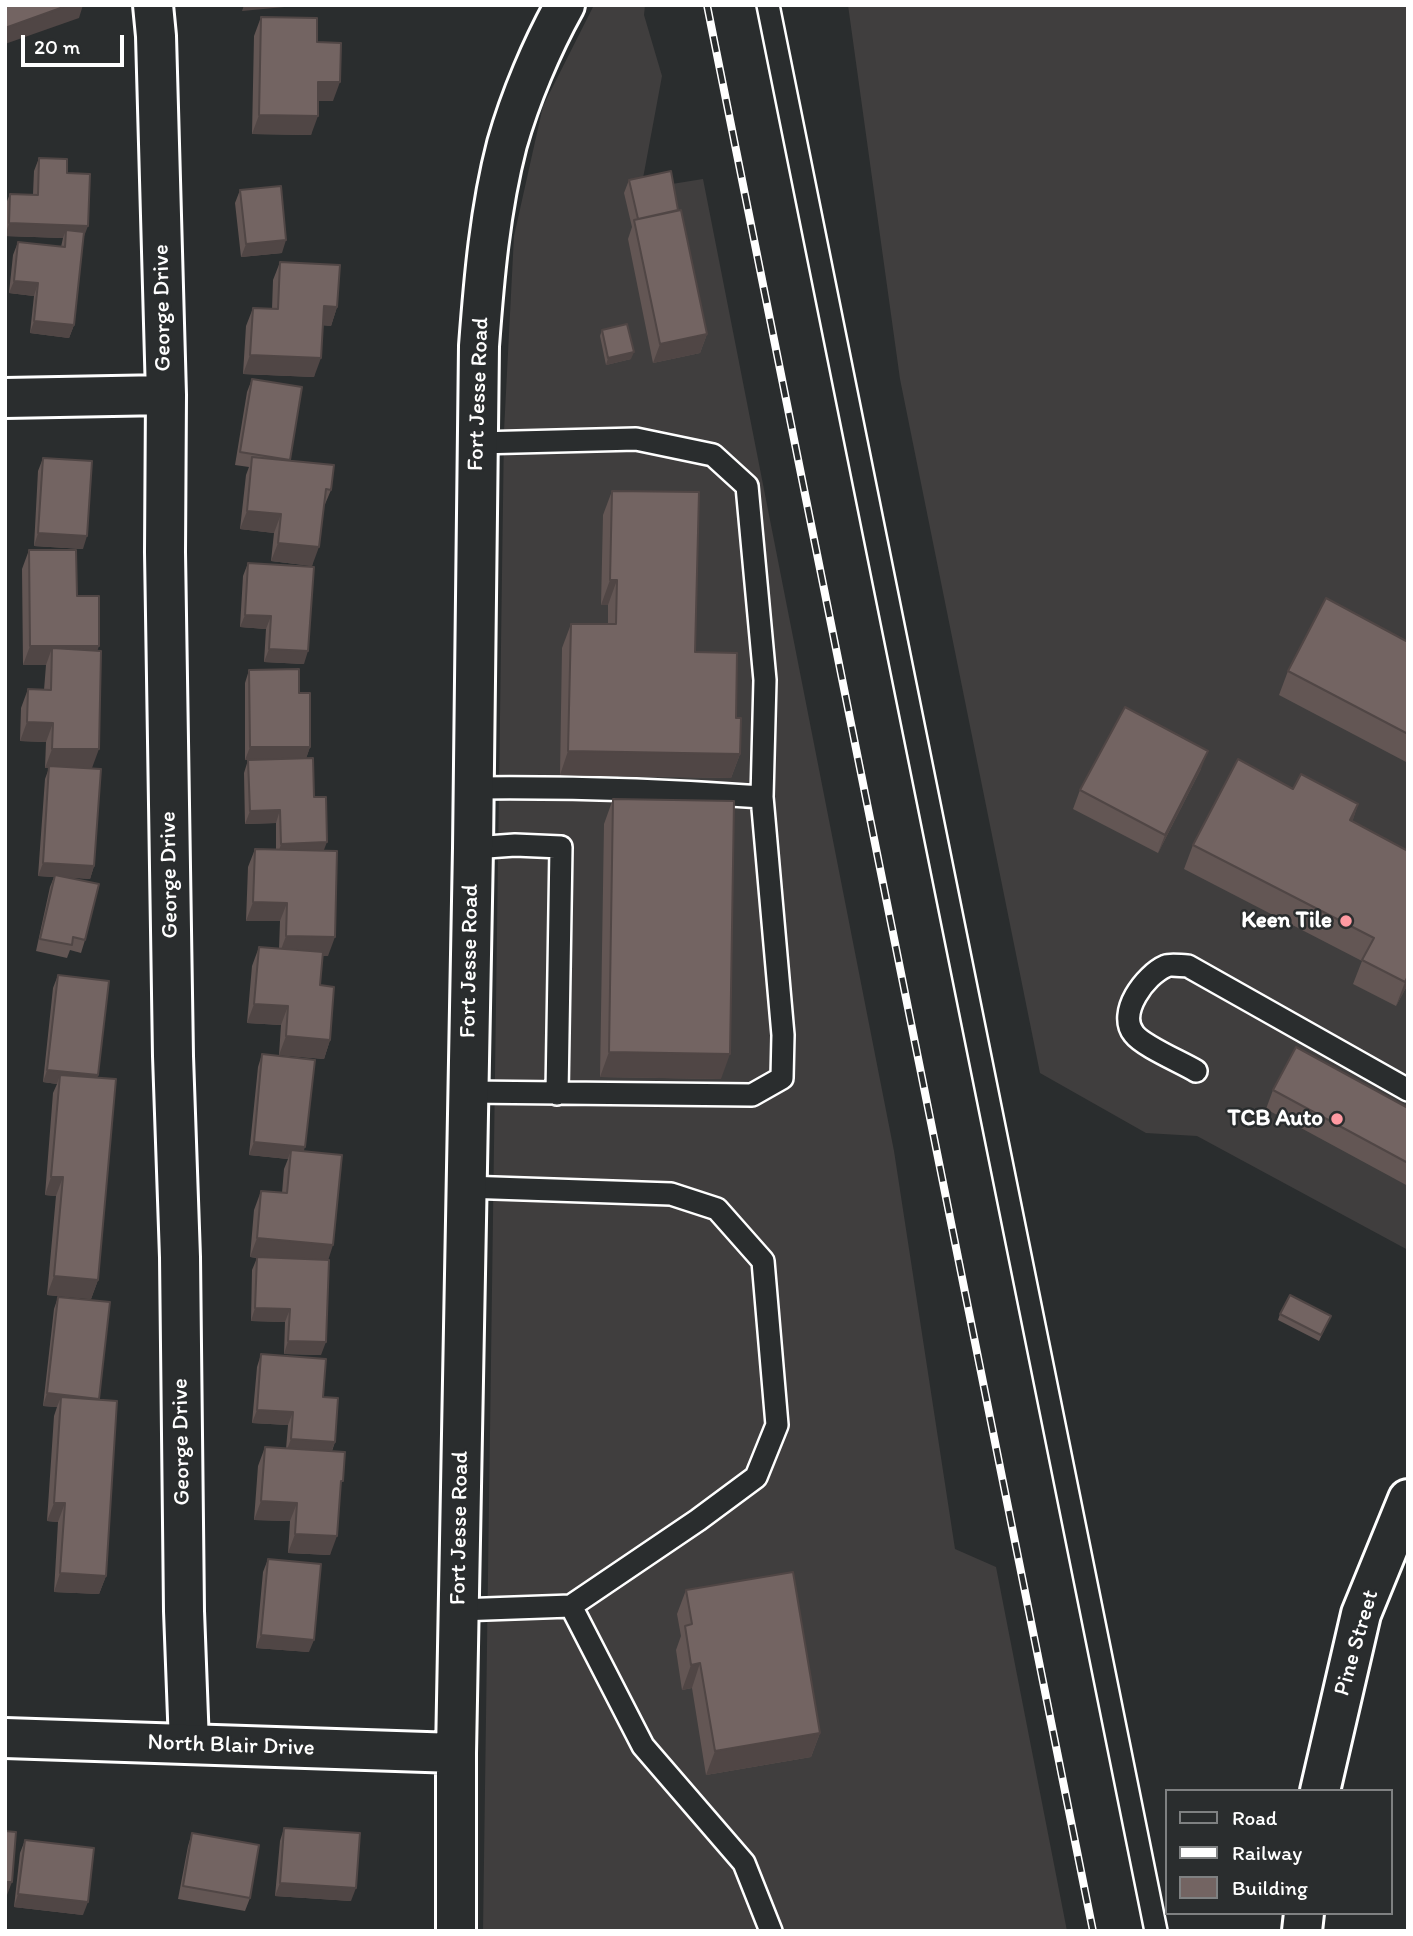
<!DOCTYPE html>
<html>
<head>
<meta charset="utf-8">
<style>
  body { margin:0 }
  #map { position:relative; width:1413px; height:1936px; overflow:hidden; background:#2a2d2e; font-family:Itim,sans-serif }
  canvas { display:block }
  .frame { position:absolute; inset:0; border:7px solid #fff; pointer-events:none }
  .legend { position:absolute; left:1165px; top:1789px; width:228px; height:126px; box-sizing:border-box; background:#2a2d2e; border:2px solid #7f8182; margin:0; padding:9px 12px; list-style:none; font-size:21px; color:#fff }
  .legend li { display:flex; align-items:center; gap:14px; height:35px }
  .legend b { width:35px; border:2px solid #7f8182 }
  .scale { position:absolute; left:21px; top:35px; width:103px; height:32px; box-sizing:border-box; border:4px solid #fff; border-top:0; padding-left:9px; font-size:21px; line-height:24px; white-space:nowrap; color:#fff; -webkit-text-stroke:5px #2a2d2e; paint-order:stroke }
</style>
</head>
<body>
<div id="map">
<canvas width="1413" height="1936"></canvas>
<div class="frame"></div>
<ul class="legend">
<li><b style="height:9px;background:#2a2d2e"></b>Road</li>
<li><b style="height:9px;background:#fff"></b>Railway</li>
<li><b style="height:19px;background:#736462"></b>Building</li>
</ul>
<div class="scale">20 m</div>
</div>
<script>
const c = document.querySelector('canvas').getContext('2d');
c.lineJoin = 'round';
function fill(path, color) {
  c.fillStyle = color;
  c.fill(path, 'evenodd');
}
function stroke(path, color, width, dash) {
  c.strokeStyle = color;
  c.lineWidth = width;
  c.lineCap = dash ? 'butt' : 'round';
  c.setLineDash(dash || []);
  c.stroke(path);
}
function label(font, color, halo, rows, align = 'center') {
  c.font = font + ' Itim,sans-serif';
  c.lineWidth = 5;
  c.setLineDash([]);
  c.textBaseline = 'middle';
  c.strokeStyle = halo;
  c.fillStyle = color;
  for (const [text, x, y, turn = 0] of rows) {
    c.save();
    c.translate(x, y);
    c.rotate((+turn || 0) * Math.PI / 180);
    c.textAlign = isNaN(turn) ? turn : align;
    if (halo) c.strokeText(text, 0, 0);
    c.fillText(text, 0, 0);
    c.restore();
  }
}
const built = new Path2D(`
  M594,5h51l-1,10 18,61 -21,113 62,-10 191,972 61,398 41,18 71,364h-584l21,-1500 10,-195 29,-130z
  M848,5h560v1245l-211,-114 -51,-3 -106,-60 -140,-694z`);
const service = new Path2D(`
  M768,5l388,1926
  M474,788c96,-1 192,2 288,9
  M473,848l42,-3 46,2 -4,247
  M1196,1071c-15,-9 -53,-25 -62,-37 -17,-21 11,-59 32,-68 5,-2 15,0 22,0l220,124
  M467,1092l285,3 30,-17 1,-43 -21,-238 3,-117 -18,-194 -34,-31 -77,-16 -159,4
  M571,1606l72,140 101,117 27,68
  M458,1610l113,-4 127,-86 58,-43 21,-52 -14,-164 -46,-52 -46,-15 -206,-7`);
const minor = new Path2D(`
  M153,5l3,31 10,359 -1,157 8,504 7,201 4,354 5,133
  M5,398l161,-3`);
const tertiary = new Path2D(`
  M5,1738l451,15
  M1320,1791l41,-177 47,-115
  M456,1931v-178l17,-905 6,-502c5,-67 11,-137 28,-202 13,-46 35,-98 58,-139
  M1302,1931l2,-18`);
const rail = new Path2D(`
  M707,5l386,1926`);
const wall = new Path2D(`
  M261,17l56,25 16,59h-15l-7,34 -59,-1 2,-98z
  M39,158l28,15 16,66 -9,86 -5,13 -39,-5 4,-37 -25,-3 4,-38 5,-13 43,5 2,-9 -58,-2v-30l5,-12h23l1,-23z
  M629,180l49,31 29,123 -7,19 -47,10 -25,-124 4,-12 -8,-34z
  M240,190l42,63 -41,4 -6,-54z
  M280,262l57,45 -6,19 -8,-1 -9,52 -71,-3 3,-48 7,-18 19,1 1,-29z
  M602,330l29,29 -25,6 -6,-29z
  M252,379l38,82 41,29 -8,19 -11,57 -41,-5 3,-28 -34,-4 6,-54 3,-8 -14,-2 12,-73z
  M43,458l40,91 -49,-3 4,-75z
  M612,491l83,161 41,66 4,36 -9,24 -171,-3 2,-127 9,-24h37v-19h-7l2,-90z
  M29,550l48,46 20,55 -5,117 2,98 -4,13 -22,-2 17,63 -4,13 -11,-3 -3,8 -31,-7 14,-64 4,-10 -16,-1 7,-97 4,-11h-4l1,-26 -26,-1 1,-33 7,-19 16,1 2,-25h-23l-1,-96z
  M248,563l56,101 -40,-2 2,-33 -26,-2 3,-51z
  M1408,642v121l-129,-68 9,-24z
  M249,670l50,23 11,54 -4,11 8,39 9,54 5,105h-5l-3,29 10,55 -6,19 -45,-4 2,-30 -34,-2 5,-57 7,-19 20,2 1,-28h-34l2,-54 7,-18h21v-26l-31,1 -1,-51 4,-13h-3v-77z
  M1201,769l-43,84 -85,-44 7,-19z
  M1293,789l65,15 -6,18 56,162 -12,22 -43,-22 9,-23 -178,-92 9,-24z
  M613,799l108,280 -121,-2 4,-253z
  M58,975l40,100 -1,3 1,202 -7,19 -44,-4 9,-99 -11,-1 8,-102 4,-9 -14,-2 10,-94z
  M262,1054l42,97 24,109 -7,95 -37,-1 1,-32 -34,-1 1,-51 5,-12 -7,-1 4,-47 7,-19 21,2 2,-24 4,-10 -39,-4 9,-88z
  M1273,1090l135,18v78l-142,-77z
  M58,1297l41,103 7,176 -7,18 -45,-2 4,-70 -11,-1 7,-105 3,-9 -14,-1 11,-97z
  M1280,1314l51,2 -12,25 -41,-21z
  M261,1354l62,43 12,45 -3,9 8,39 -10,65 -42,-2 2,-32 -36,-1 4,-54 7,-19 21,2 2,-24 -36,-2 5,-56z
  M268,1559l41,93 -53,-4 7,-76z
  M686,1590l134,143 -9,24 -105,18 -14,-87 -10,2 -6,-40 5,-14 -4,-22z
  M284,1828l67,73 -76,-5 5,-55z
  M192,1833l58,65 -5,13 -67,-12 10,-53z
  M25,1840l58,75 -69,-8 6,-54z`);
const shadedWall = new Path2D(`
  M69,5h14l-4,13 -74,26v-16z
  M244,5h51v1l-53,5z
  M318,82h22l-7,19h-22z
  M259,115l59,1 -7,19 -59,-1z
  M9,223l79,3 -5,13 -17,-9 -3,8 -58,-2z
  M286,240l-4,13 -41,4 5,-13z
  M14,281l24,2 -4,13 -25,-3z
  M324,306l13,1 -6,19 -14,-1z
  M34,321l40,4 -5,13 -39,-5z
  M707,334l-7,19 -47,10 7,-19z
  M634,352l-3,7 -25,6 2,-7z
  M250,355l71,3 -7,19 -71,-3z
  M247,511l34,3 -7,19 -34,-4z
  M38,533l49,3 -4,13 -49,-3z
  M278,543l41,4 -7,19 -41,-5z
  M610,580h7l-9,25h-7z
  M245,615l26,1 -5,13 -26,-2z
  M30,646h69l-6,18 -41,-16 -6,17h-23z
  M269,649l39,2 -4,13 -40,-2z
  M27,722l26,1 -7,19 -26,-1z
  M250,747h60l-4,12 -61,1z
  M52,749h47l-7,19h-47z
  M568,751l172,3 -9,24 -171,-3z
  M1208,751l-7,18 -43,84 7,-18z
  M1358,804l-8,25v-9z
  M280,810l-4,13 -31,1 5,-13z
  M327,842l-5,13 -45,2 4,-13z
  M43,863l51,3 -4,13 -52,-3z
  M253,902l34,1 -7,18h-34z
  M286,936l49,1 -7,19 -49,-1z
  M1408,976v8l-12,22 9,-24z
  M254,1004l34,2 -7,19 -34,-2z
  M286,1036l44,4 -6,19 -45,-4z
  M609,1052l121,2 -9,25 -121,-2z
  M47,1070l51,5 -5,13 -33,-13 -3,9 -14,-2z
  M254,1142l51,5 -4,13 -10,-10 -3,9 -39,-4z
  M51,1177h12l-7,19 -11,-1z
  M257,1238l76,7 -6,19 -77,-7z
  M54,1276l44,4 -7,19 -44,-4z
  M255,1308l35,1 -5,13 -34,-1z
  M288,1341l38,1 -5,13 -37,-1z
  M47,1393l52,6 -4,13 -34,-15 -4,10 -14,-1z
  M257,1410l36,2 -5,13 -36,-2z
  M291,1439l44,3 -5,13 -44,-3z
  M261,1501l36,2 -7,18 -36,-1z
  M54,1503h11l-7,19 -11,-1z
  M295,1534l42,2 -7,19 -42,-2z
  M60,1573l46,3 -7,18 -45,-2z
  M261,1635l53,5 -5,12 -53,-4z
  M700,1663l-8,25 -10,2 9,-25z
  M820,1733l-9,24 -105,18 9,-24z
  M5,1882h7l-5,13h-2z
  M280,1883l76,5 -5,13 -76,-5z
  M18,1894l70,8 -5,13 -69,-8z`);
const building = new Path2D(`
  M5,5h64l-64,23z
  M261,17l56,1v24l24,1 -1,39h-22v34l-59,-1z
  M39,158l28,1v14l23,1 -2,52 -79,-3 1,-29 28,1z
  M671,171l7,39 -40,9 -9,-39z
  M281,186l5,54 -40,4 -6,-54z
  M681,210l26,124 -47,10 -26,-124z
  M66,230l18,2 -10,93 -40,-4 4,-38 -24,-2 4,-39 47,5z
  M280,262l60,3 -3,42 -13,-1 -3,52 -71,-3 3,-47 25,1z
  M627,324l7,28 -26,6 -6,-28z
  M252,379l50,8 -12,73 -50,-8z
  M252,457l82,8 -3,25 -5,-1 -7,58 -41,-4 3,-29 -34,-3z
  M43,458l49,3 -5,75 -49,-3z
  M612,491l87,1 -4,160 42,1 -1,65h5l-1,36 -172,-3 3,-127h45l1,-44h-7z
  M29,550h47l1,46h22v50h-69z
  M248,563l66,4 -6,84 -39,-2 2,-33 -26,-1z
  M1326,598l82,44v92l-120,-63z
  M52,648l49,3 -2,98h-47l1,-26 -26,-1 1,-33 23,1z
  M299,669v24h11v54h-60l-1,-77z
  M1125,707l83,44 -43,84 -85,-45z
  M313,758l1,39h12l1,45 -46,2 -1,-34 -30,1 -2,-51z
  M1238,759l55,30 8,-15 57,30 -8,16 58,31v125l-3,6 -43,-22 12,-22 -181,-93z
  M49,766l52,3 -7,97 -51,-3z
  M613,799l121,2 -4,253 -121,-2z
  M255,849l82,2 -2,86 -49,-1 1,-33 -34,-1z
  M55,875l44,9 -14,56 -12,-3 -1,8 -32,-6z
  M259,947l64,5 -3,33 14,2 -4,53 -44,-4 2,-30 -34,-2z
  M58,975l51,6 -11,94 -51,-5z
  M1296,1047l112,61v55l-135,-73z
  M262,1054l53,6 -10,87 -51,-5z
  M60,1075l56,4 -18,201 -44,-4 9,-99h-12z
  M291,1150l51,5 -9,90 -76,-7 4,-47 26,2z
  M257,1257l72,3 -3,82 -38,-1 2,-32 -35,-1z
  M1290,1295l41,21 -10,19 -41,-21z
  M58,1297l52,5 -11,97 -52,-6z
  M261,1354l65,5 -3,38 15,1 -3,44 -44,-3 2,-27 -36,-2z
  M61,1397l56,4 -11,175 -46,-3 5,-70h-11z
  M265,1447l80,5 -2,29h-2l-4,55 -42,-2 2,-31 -36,-2z
  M268,1559l53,5 -7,76 -53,-5z
  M793,1572l27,161 -105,18 -15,-88 -9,2 -6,-39 7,-2 -6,-34z
  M284,1828l76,5 -4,55 -76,-5z
  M5,1831l11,1 -4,50h-7z
  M192,1833l67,12 -9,53 -67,-12z
  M25,1840l69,8 -6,54 -70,-8z`);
const markers = [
  [1346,921,7,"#ff9aa2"],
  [1337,1119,7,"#ff9aa2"]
];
const streetNames = [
  ["George Drive",163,308,-91],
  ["Fort Jesse Road",479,394,-88],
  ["George Drive",170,875,-91],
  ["Fort Jesse Road",470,961,-89],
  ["George Drive",182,1442,-91],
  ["Fort Jesse Road",460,1528,-89],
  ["Pine Street",1357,1643,-74],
  ["North Blair Drive",231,1746,2]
];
const poiNames = [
  ["Keen Tile",1332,921],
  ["TCB Auto",1323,1119]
];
fill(built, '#403e3e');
stroke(service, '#fff', 26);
stroke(minor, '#fff', 44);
stroke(tertiary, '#fff', 44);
stroke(service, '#2a2d2e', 21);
stroke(minor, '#2a2d2e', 38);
stroke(tertiary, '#2a2d2e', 38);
stroke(rail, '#fff', 8);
stroke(rail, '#2a2d2e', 5, [16]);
fill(wall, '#635654');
fill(shadedWall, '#504645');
fill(building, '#736462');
stroke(building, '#504645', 2);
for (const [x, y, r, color] of markers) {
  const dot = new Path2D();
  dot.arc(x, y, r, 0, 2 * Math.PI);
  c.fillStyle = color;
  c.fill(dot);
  stroke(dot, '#2a2d2e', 2.5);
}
label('23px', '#fff', '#2a2d2e', streetNames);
label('bold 23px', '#fff', '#2a2d2e', poiNames, 'right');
</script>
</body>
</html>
